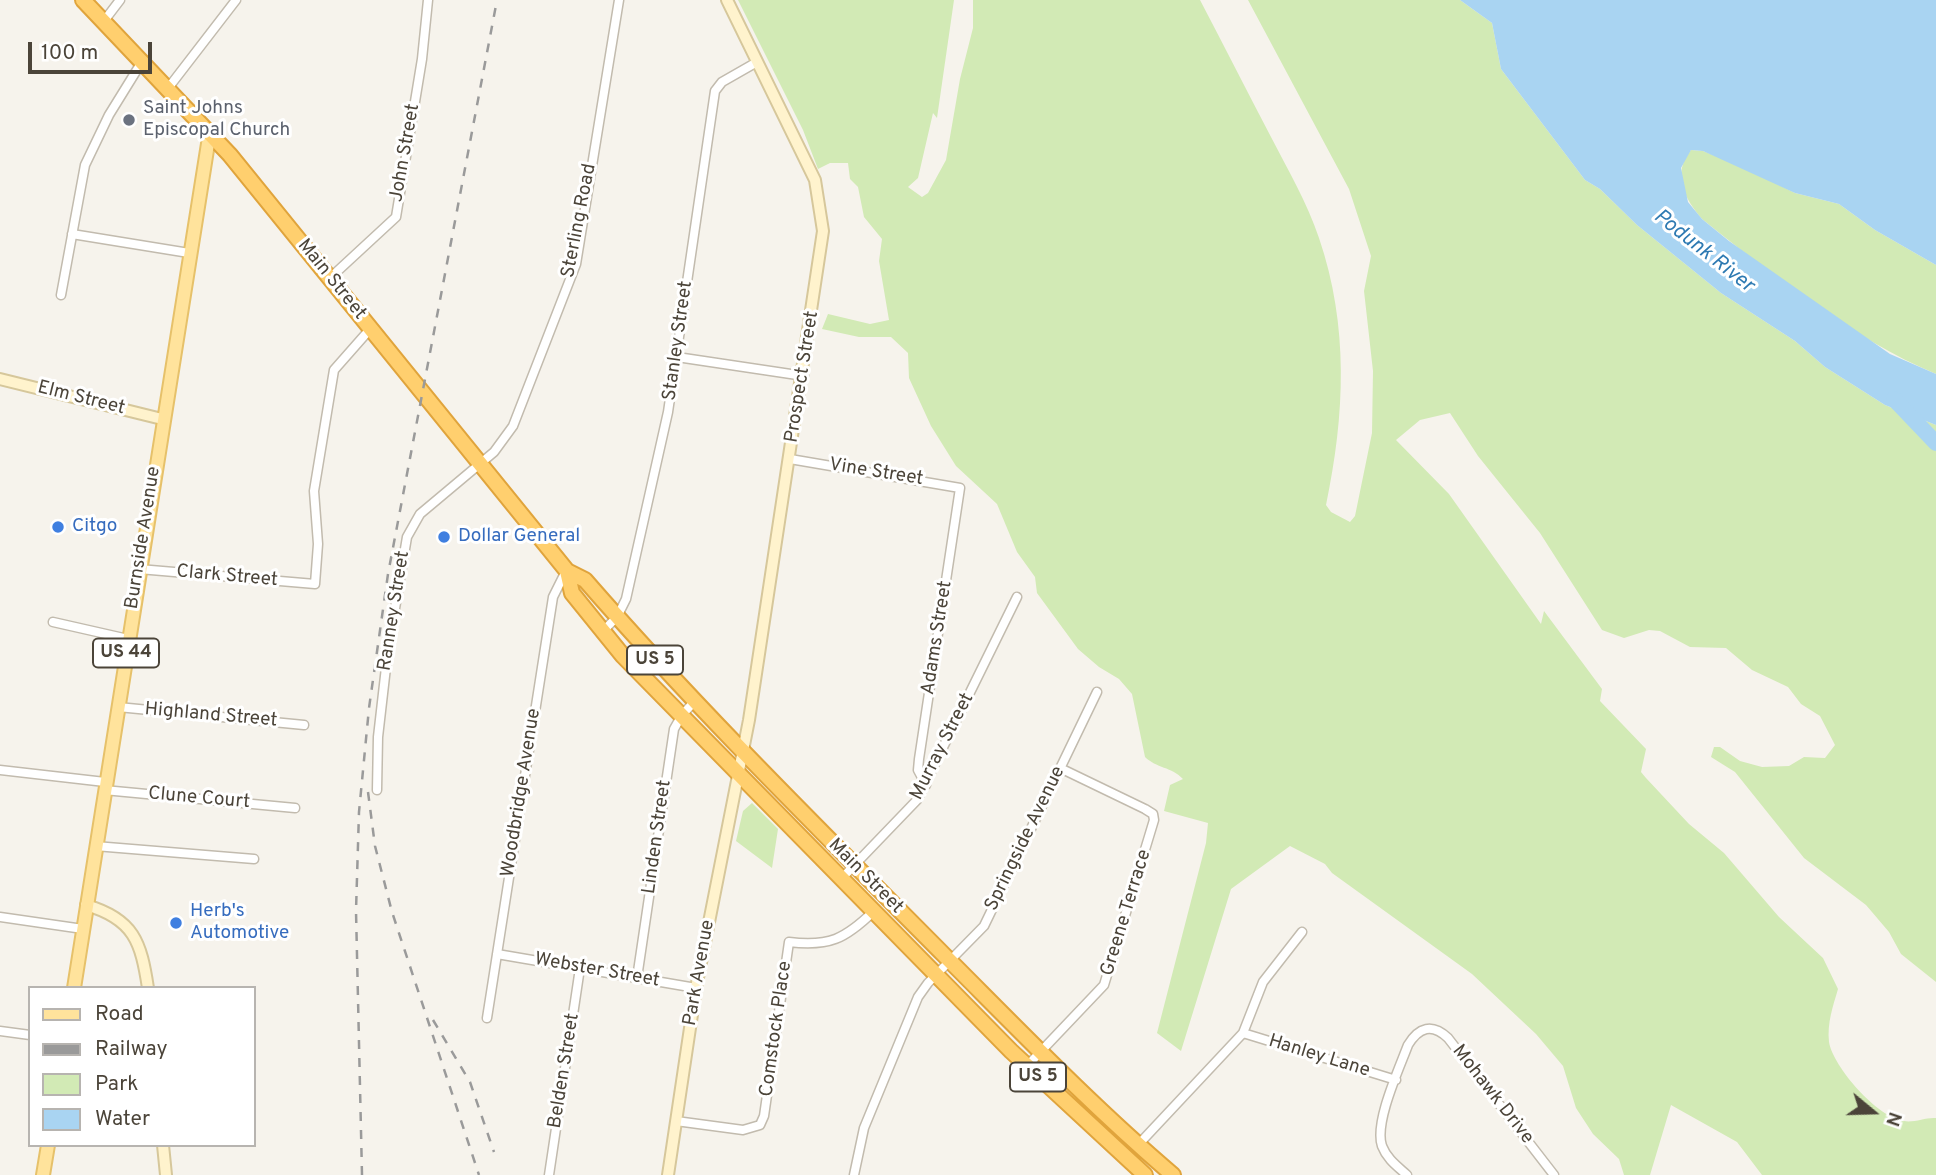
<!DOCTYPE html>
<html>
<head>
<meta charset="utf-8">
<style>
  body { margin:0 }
  #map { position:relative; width:1936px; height:1175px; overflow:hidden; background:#f6f3ec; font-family:Overpass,sans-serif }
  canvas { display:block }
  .legend { position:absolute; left:28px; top:986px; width:228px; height:161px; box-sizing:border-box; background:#fff; border:2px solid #b7b4b0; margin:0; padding:9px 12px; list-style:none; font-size:21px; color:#4b4439 }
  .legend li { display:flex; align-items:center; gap:14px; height:35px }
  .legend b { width:35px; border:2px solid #b7b4b0 }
  .north { position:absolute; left:1838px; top:1077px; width:70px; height:70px; -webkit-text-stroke:5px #fff; paint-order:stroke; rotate:109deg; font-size:19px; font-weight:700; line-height:28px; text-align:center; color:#4b4439 }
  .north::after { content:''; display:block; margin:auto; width:24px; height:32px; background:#4b4439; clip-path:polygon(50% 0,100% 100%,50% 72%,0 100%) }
  .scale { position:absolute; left:28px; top:42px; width:124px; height:32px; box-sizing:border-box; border:4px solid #4b4439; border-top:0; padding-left:9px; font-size:21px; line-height:24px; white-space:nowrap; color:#4b4439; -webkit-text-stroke:5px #fff; paint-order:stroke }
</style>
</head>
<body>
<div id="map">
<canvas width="1936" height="1175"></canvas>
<ul class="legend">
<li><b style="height:9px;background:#ffe39c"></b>Road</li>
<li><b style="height:9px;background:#9a9a9a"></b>Railway</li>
<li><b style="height:19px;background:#d2eab5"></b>Park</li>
<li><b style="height:19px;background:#a9d4f2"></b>Water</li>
</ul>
<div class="north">N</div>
<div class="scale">100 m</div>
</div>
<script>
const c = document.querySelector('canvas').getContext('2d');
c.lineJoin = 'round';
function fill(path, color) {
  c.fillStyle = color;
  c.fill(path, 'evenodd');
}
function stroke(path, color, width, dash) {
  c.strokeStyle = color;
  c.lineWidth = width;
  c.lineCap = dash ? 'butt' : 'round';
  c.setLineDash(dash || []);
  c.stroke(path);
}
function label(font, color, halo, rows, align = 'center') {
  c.font = font + ' Overpass,sans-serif';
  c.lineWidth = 6;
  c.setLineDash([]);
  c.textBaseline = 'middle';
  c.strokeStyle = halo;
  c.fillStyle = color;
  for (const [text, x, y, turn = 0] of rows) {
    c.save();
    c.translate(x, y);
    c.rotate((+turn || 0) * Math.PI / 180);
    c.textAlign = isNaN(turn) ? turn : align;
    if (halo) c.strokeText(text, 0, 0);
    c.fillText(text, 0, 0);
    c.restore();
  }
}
const green = new Path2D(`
  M738,0h216l-17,118 -4,-5 -15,65 -10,9 14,10 6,-4 18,-33 14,-81 13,-51v-28h227c24,46 47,91 71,137 17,33 36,65 48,101 30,88 26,177 7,267l5,7 19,10 5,-6 17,-83 1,-62 -9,-80 7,-35 -22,-67 -101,-189h212l32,23 9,46 84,111 15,9 37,36 84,68 74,48 30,26 60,38 51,20v557l-35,-28 -12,-22 -23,-27 -62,-47 -69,-86 -24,-15 3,-10h6l20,14 22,6 27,-1 15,-9 21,1 10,-13 -15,-29 -19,-12 -13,-17 -36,-17 -26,-22 -36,-1 -30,-16 -11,-1 -25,8 -22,-8 -62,-97 -62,-77 -28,-43 -30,7 -24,20 53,54 92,130 3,-13 58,78 -2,12 46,48 -5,23 5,6 43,46 35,29 55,64 44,41 15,31c-5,17 -11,34 -9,53 4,25 49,76 75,79 10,2 22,-4 32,-3v57h-174l-25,-33 -66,-37 -21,70h-26l-5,-16 -26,-25 -17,-26 -13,-42 -27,-32 -64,-60 -140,-101 -7,-9 -35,-18 -59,43 -50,162 -24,-18 49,-190 2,-20 -44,-12 6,-26 13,-6c-11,-12 -27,-11 -38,-22l-13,-63 -13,-15 -20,-12 -21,-18 -41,-56 -2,-16 -18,-25 -20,-48 -41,-38 -25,-40 -22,-48 -1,-25 -17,-16h-32l-37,-8 6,-15 42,10 19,-4 -10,-59 3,-22 -18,-22 -6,-30 -8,-8 -2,-16h-18l-12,6 -15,-39z
  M1691,150l12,1 43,17 49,25 44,11 36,26 61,35v109c-83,-35 -163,-98 -234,-155 -17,-20 -31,-45 -11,-69z
  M752,803l26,26 -6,39 -36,-27 7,-30z`);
const water = new Path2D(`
  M1460,0h476v265l-61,-35 -36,-26 -44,-11 -92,-42 -12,-1 -10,18 7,34 14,17 27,22 161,113 46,20v51l-51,-20 -60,-38 -30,-26 -74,-48 -84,-68 -37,-36 -15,-9 -84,-111 -9,-46z`);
const river = new Path2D(`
  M1894,399l42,44`);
const street = new Path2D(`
  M104,21l16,-21
  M169,87l67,-87
  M72,234l117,19
  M330,278l66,-61 26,-158 6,-59
  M61,295l24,-130 24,-50 34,-55
  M677,357l127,19
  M790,459l170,29 -41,271 -1,11 8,15
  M139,569l176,15 3,-40 -4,-53 20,-121 37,-42
  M53,622l75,17
  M602,632l15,-15 9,-18 42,-187 47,-321 7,-9 35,-20
  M118,707l186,18
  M0,770l105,12
  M104,790l191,18
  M377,790l1,-53 10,-87 19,-113 13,-23 74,-62 19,-26 63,-162 43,-264
  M95,846l159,13
  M842,878l75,-78 100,-203
  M0,917l83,12
  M497,954l199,34
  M637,978l37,-249 8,-14 12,-13
  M487,1018l66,-421 13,-26
  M0,1031l30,4
  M1243,1033l153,47
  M1027,1066l77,-81 50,-165 -1,-6 -8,-5 -85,-41
  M676,1121l67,9 17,-5 4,-9 25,-174c40,5 56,-3 85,-31
  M1138,1145l105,-112 20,-51 39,-50
  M549,1175l31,-207
  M854,1175l10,-47 54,-131 10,-14 56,-57 113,-234
  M1407,1175c-10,-9 -20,-16 -25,-29 -8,-23 17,-77 26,-101 11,-18 24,-22 40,-7l106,137`);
const secondary = new Path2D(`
  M0,379l162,40
  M86,905c48,14 55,37 62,83
  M163,1145l3,30
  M668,1175l28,-187 53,-268 74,-489 -8,-51 -88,-180`);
const primary = new Path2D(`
  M74,988l136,-857
  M43,1175l5,-30`);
const highway = new Path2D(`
  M83,0l147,155 337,416 18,9c114,131 237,252 359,375 75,75 148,151 229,220
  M567,571l5,22 51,63 388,395 134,124`);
const rail = new Path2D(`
  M368,792l7,54 17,66 87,263
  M433,1020l37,62 24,70
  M362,1175l-6,-264 3,-99 10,-104 19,-134 109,-574`);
const markers = [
  [129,120,7,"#6b7280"],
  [58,527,7,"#3f7fe0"],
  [444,537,7,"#3f7fe0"],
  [176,923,7,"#3f7fe0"]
];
const shields = [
  [126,653,66],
  [655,660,56],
  [1038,1077,56]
];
const shieldNames = [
  ["US 44",126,653],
  ["US 5",655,660],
  ["US 5",1038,1077]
];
const worshipNames = [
  ["Saint Johns",143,109],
  ["Episcopal Church",143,131]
];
const streetNames = [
  ["John Street",406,153,-80],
  ["Sterling Road",580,221,-79],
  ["Main Street",331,280,51],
  ["Stanley Street",679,341,-82],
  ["Prospect Street",803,377,-81],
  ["Elm Street",81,399,14],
  ["Vine Street",876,473,9],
  ["Burnside Avenue",144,538,-81],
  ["Clark Street",227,577,5],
  ["Ranney Street",395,611,-81],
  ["Adams Street",938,638,-81],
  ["Highland Street",211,716,5],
  ["Murray Street",943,747,-63],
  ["Woodbridge Avenue",522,793,-81],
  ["Clune Court",199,799,5],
  ["Linden Street",658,837,-82],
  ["Springside Avenue",1026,839,-64],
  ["Main Street",865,877,45],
  ["Greene Terrace",1127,913,-73],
  ["Webster Street",597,971,10],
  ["Park Avenue",700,973,-80],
  ["Comstock Place",777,1029,-82],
  ["Hanley Lane",1319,1057,17],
  ["Belden Street",565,1071,-81],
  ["Mohawk Drive",1492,1095,52]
];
const shopNames = [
  ["Citgo",72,527],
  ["Dollar General",458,537],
  ["Herb's",190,912],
  ["Automotive",190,934]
];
const waterNames = [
  ["Podunk River",1703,252,38]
];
fill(green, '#d2eab5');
fill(water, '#a9d4f2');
stroke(river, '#a9d4f2', 16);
stroke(street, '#c2bbae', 11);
stroke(secondary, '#d6c79b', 14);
stroke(primary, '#e6c16a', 16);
stroke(highway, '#e0a43c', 18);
stroke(street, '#fff', 8);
stroke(secondary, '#fff3cd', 10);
stroke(primary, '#ffe39c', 12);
stroke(highway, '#ffcf6e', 14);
stroke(rail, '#9a9a9a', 2.5, [9, 9]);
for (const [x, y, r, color] of markers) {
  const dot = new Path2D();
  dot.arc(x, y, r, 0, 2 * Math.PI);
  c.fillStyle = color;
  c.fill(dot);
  stroke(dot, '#fff', 2.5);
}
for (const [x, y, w] of shields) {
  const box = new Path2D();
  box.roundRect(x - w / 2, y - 14.5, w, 29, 5);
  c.fillStyle = '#fff';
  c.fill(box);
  stroke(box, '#4b4439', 2);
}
label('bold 18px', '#4b4439', null, shieldNames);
label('19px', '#5b616d', '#fff', worshipNames, 'left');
label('19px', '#4b4439', '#fff', streetNames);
label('19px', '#366cbe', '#fff', shopNames, 'left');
label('italic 21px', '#2e7ab2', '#fff', waterNames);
</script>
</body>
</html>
